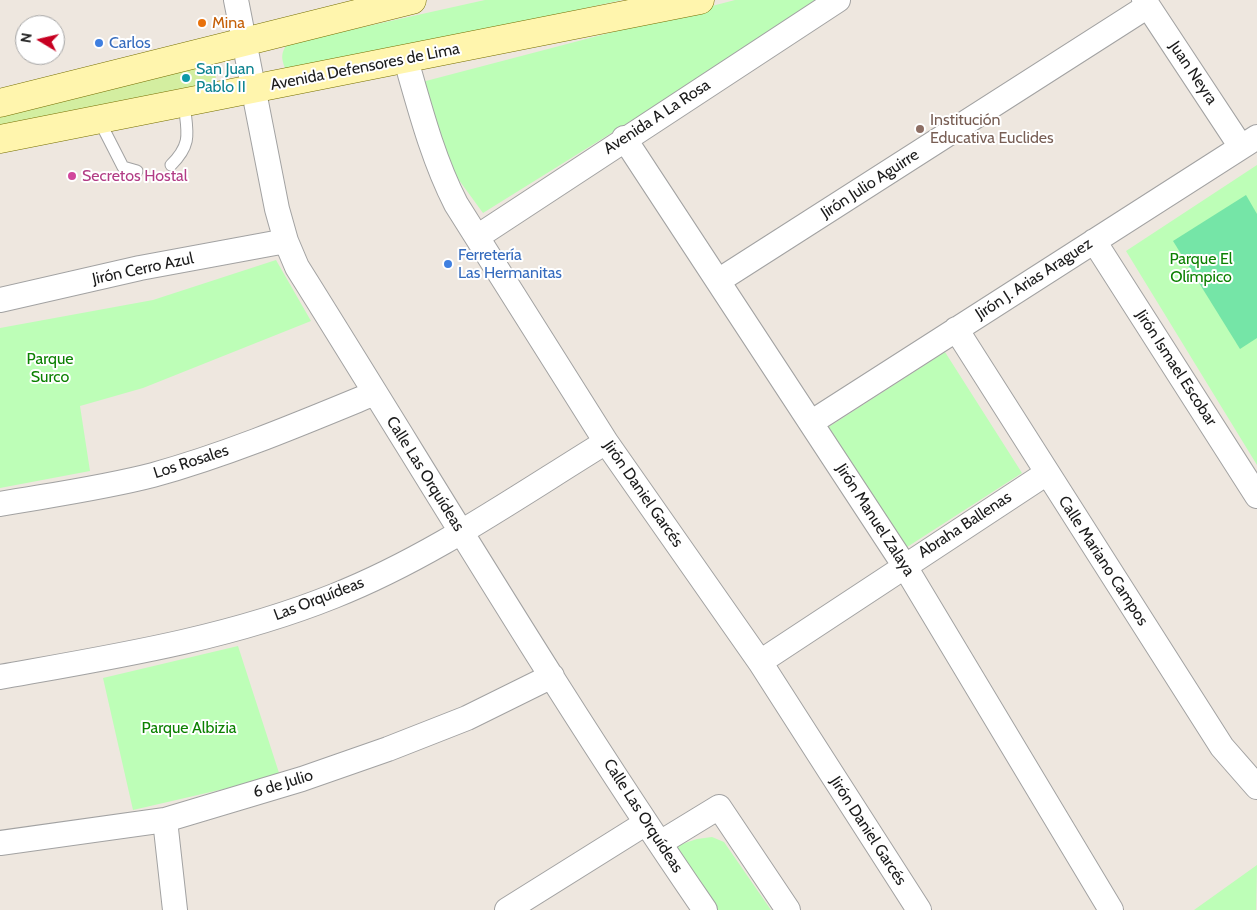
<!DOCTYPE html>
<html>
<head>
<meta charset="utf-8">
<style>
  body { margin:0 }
  #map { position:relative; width:1257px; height:910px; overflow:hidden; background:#eee7df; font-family:Cabin,sans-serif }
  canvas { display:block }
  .north { position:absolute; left:15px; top:15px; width:50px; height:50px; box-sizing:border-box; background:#fff; border:1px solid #a4a4a4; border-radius:50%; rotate:279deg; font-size:14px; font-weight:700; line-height:20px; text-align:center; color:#1b1b1b }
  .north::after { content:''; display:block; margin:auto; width:18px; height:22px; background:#c70021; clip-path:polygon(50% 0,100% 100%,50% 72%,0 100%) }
</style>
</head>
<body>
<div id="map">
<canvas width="1257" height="910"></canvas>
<div class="north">N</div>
</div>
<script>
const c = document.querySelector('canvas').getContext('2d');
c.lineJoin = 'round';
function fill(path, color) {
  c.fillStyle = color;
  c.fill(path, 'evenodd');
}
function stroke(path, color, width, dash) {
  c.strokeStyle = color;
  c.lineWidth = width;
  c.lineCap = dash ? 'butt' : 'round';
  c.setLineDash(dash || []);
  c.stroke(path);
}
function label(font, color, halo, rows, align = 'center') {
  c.font = font + ' Cabin,sans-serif';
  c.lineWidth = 4;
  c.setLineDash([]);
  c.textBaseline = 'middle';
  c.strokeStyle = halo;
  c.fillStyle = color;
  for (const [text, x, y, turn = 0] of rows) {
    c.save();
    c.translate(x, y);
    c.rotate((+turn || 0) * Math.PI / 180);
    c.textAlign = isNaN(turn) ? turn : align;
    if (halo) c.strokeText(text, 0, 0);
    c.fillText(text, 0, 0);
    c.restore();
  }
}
const grass = new Path2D(`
  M213,61l4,23 -217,44v-13z`);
const park = new Path2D(`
  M485,0h137l-328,73 -9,-5c-4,-10 -4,-15 2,-24z
  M735,0h90l-342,213 -27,-37 -11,-20 -23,-74z
  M1257,165v300l-131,-214z
  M276,260l35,61 -168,67 -63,18 10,65 -90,17v-160l153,-28z
  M945,352l77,121 -118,76 -77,-121z
  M238,646l42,130 -147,34 -30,-132z
  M712,837l12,5 47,68h-55l-43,-63 24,-8z
  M1257,865l-1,45h-62z`);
const pitch = new Path2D(`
  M1246,195l11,19v124l-17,11 -67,-108z`);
const service = new Path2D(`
  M99,120l24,47 14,4
  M171,165c22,-22 16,-33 13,-62`);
const minor = new Path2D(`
  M236,0l41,209 9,32 11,26c135,215 264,434 408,643
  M1144,0l97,147
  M406,60c14,49 27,99 50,144l150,238 154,220 159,248
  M624,138l280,427 207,345
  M477,237l361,-237
  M1094,241l163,255
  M718,281l430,-275
  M0,300l140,-32 146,-27
  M956,329l266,418 35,40
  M812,422l445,-285
  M0,504c51,-9 103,-16 153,-29 76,-21 149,-52 222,-82
  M760,662l287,-189
  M0,677c112,-20 227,-38 334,-81 96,-38 184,-100 272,-154
  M165,820l10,90
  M0,843l165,-23 137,-41 86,-30 79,-31 85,-42
  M660,843l59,-36 69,103
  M507,910l139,-87`);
const secondary = new Path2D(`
  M0,103l412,-103
  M0,139l700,-139`);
const markers = [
  [202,23,5,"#e8710a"],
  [99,43,5,"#3f7fe0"],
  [186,78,5,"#0f9aa8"],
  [920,129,5,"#8d6e63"],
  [72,176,5,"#d1479c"],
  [448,264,5,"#3f7fe0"]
];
const foodNames = [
  ["Mina",212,23]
];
const shopNames = [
  ["Carlos",109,43],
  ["Ferretería",458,255],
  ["Las Hermanitas",458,273]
];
const streetNames = [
  ["Avenida Defensores de Lima",365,67,-11],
  ["Juan Neyra",1193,73,56],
  ["Avenida A La Rosa",657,117,-33],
  ["Jirón Julio Aguirre",870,184,-33],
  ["Jirón Cerro Azul",143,269,-12],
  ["Jirón J. Arias Araguez",1034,279,-33],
  ["Jirón Ismael Escobar",1176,368,57],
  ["Los Rosales",191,462,-18],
  ["Calle Las Orquídeas",425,474,58],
  ["Jirón Daniel Garcés",643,494,55],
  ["Jirón Manuel Zalaya",875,520,57],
  ["Abraha Ballenas",965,525,-33],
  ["Calle Mariano Campos",1103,561,57],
  ["Las Orquídeas",319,599,-21],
  ["6 de Julio",283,784,-17],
  ["Calle Las Orquídeas",643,816,57],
  ["Jirón Daniel Garcés",868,831,57]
];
const cultureNames = [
  ["San Juan",196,69],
  ["Pablo II",196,87]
];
const educationNames = [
  ["Institución",930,120],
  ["Educativa Euclides",930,138]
];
const hotelNames = [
  ["Secretos Hostal",82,176]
];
const parkNames = [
  ["Parque El",1201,259],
  ["Olímpico",1201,277],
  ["Parque",50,359],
  ["Surco",50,377],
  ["Parque Albizia",189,728]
];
fill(grass, '#d3eea0');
fill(park, '#bdfeb7');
fill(pitch, '#75e5a7');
stroke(service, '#a2a2a2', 13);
stroke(minor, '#a2a2a2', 26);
stroke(secondary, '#756e00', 29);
stroke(service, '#fff', 11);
stroke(minor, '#fff', 24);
stroke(secondary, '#fff5ad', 28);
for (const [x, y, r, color] of markers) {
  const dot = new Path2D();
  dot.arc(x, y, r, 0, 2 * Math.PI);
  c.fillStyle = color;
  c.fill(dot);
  stroke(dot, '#fff', 2);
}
label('16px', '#c56008', '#fff', foodNames, 'left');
label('16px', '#366cbe', '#fff', shopNames, 'left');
label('16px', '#1b1b1b', '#fff', streetNames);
label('16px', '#0d838f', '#fff', cultureNames, 'left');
label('16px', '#785e54', '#fff', educationNames, 'left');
label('16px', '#b23c85', '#fff', hotelNames, 'left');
label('16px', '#0c8102', '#fff', parkNames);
</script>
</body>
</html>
